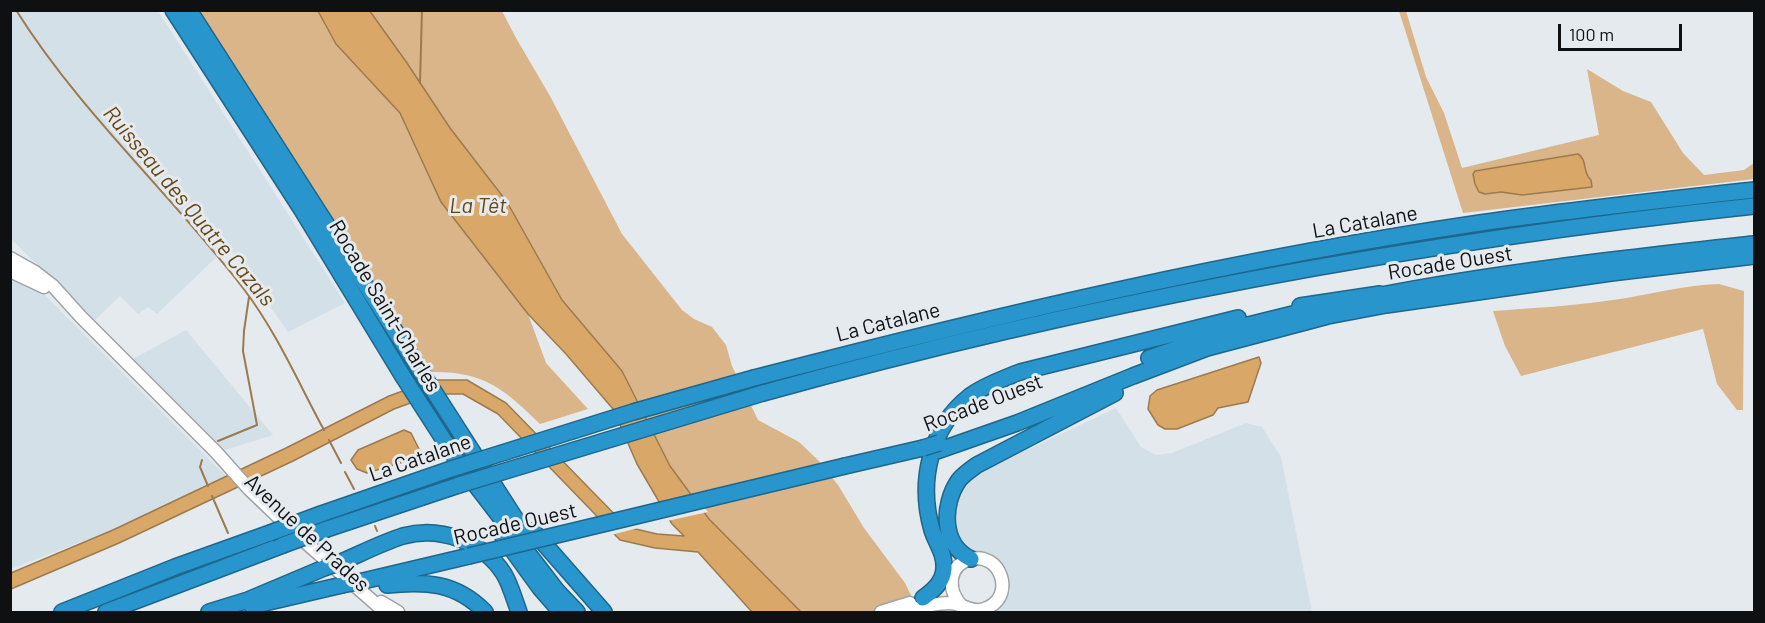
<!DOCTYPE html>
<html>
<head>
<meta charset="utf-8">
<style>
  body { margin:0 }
  #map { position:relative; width:1765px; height:623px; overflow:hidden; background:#e4eaed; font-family:Barlow,sans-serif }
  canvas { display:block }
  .frame { position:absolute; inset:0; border:12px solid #0e1011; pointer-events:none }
  .scale { position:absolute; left:1558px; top:24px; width:124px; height:27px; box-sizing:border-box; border:3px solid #0e1011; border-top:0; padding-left:8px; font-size:18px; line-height:21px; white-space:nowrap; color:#0e1011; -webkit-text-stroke:4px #e4eaed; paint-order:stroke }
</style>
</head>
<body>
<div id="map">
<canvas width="1765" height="623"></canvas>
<div class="frame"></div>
<div class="scale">100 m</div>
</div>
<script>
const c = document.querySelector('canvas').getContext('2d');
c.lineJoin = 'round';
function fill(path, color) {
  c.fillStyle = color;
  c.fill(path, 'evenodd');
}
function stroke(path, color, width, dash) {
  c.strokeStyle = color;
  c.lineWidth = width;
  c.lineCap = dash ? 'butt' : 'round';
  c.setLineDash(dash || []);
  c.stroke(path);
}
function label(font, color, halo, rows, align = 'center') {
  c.font = font + ' Barlow,sans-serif';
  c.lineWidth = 6;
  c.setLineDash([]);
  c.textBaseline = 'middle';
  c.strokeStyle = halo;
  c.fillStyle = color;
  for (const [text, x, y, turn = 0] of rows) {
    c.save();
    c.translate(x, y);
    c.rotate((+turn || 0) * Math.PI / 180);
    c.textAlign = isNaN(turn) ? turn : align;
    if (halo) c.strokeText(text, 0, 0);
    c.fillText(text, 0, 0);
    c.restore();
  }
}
const built = new Path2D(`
  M10,11h148l187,292 -57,29 -60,-86 -71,68 -9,-7 -10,7 -18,-18 -26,25 -83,-82z
  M11,261l222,222 -222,86z
  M186,330l87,105 -48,15 -92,-91z
  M1116,408l25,39 15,8 16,-2 74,-30 16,4 19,30 31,155h-317l7,-6 9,-16 -7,-24 -17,-12 -14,-1 -18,-15 -1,-20 5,-24 13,-18z`);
const green = new Path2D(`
  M198,11h120l18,33 64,69 41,89 87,112 18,49 42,46 -48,15c-36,-35 -56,-53 -109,-52z
  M369,11h133l14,27 34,58 72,138 60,76 12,9 18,8 14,18 6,21 26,54 41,22 20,19 19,24 26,43 41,55 14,29h-118l-92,-93 -39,-53 -48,-95 -60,-71 -55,-98 -57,-74 -43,-65z
  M1399,11h7l20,66 18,36 18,55 137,-33 -12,-66 36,22 28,11 32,51 21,22 40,-5 10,-7v16l-291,34z
  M1719,284l25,7 -1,119h-6l-20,-26 -14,-55 -182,47 -16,-30 -12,-35c40,-3 81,-5 120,-11 36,-5 70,-15 106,-16z`);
const water = new Path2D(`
  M369,10l38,53 43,65 57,74 55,98 60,71 48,95 39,53 92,93h-49l-54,-60 -43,-4 -35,-8 -122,-126 -35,-20h-28l-41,15 -101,52 -174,82 -108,46v-16l102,-43 173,-82 103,-52 44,-16h34l39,23 121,124 30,7 27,2 -12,-12 -35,-60 -24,-55 -47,-55 -38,-40 -87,-112 -41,-89 -64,-69 -18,-33z
  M1578,154c10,6 4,19 13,26l1,7 -70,8 -21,-3 -16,2 -6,-2 -4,-8 -2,-10 2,-3z
  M1259,357l2,6 -13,39 -30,6 -5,7 -36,14h-12l-7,-4 -10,-16 2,-13 7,-6z
  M404,430l7,3 10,20 -1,4 -53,16 -10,-4 -6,-9 7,-10z`);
const pier = new Path2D(`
  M696,497l12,15 -41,9 -9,-15z
  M597,520l32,4 13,3 -31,8z`);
const stream = new Path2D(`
  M16,10c64,102 154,183 227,278 33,43 55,94 81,142
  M420,83l2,-73
  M1754,339v221
  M329,440l12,23
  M218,441l39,-16 -14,-74 1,-20 5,-34
  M202,460l-2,7 8,19
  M345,472l9,17
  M212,496l16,37
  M375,526l2,5`);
const secondary = new Path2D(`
  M10,258l25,14 18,14 28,31 135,135 33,37 47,45 89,78
  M10,271l34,16
  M381,602l17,10
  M881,612l29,-9
  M903,612c15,-4 31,-9 46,-9 15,0 24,13 40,4 26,-13 11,-55 -18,-48 -24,6 -24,32 -9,47`);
const highway = new Path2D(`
  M173,10l129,200 102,168 54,84 99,129 20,21
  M189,10l337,525
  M1371,297c127,-25 256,-39 383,-53
  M1300,306l80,-12
  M1149,358l87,-30 77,-19
  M754,378c239,-62 481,-119 726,-155 91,-13 183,-23 274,-33
  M763,393c324,-90 657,-152 991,-187
  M937,451l80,-28 116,-47 74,-28 121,-32 58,-11 225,-32 143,-17
  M845,466l78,-18
  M321,514l130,-45
  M327,529l132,-44
  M533,531l71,81
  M503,537l37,51 21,24
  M971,559c-30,-14 -29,-55 -12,-79 5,-6 11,-10 18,-15l138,-72
  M339,563c21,-9 42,-20 64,-27 37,-10 80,5 101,38 7,12 10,25 15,38
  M363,581l106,-25
  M387,585c38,-4 69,-3 98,27
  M923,598c11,-8 20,-16 21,-29 1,-16 -8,-26 -12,-39 -14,-48 -2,-103 38,-134 15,-11 33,-17 50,-24l218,-54
  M252,606l90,-21
  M62,612l113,-45 95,-34
  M106,612l177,-67
  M209,612l39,-12 76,-32`);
const highwayBridge = new Path2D(`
  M923,448l16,-5
  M451,469l182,-57 121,-34
  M459,485l304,-92
  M270,533l51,-19
  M283,545l44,-16
  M469,556l376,-90
  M324,568l15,-5
  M342,585l21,-4`);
const streetNames = [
  ["La Catalane",1365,222,-10],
  ["Rocade Ouest",1450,263,-9],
  ["Rocade Saint-Charles",385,306,59],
  ["La Catalane",888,322,-14],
  ["Rocade Ouest",983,403,-21],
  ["La Catalane",420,458,-19],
  ["Rocade Ouest",515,524,-13],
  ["Avenue de Prades",307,533,43]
];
const waterNames = [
  ["Ruisseau des Quatre Cazals",189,206,50],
  ["La Têt",478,206]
];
fill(built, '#d4e0e8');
fill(green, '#d9b589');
fill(water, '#d9a869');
stroke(water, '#9c7a4f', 1.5);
fill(pier, '#e4eaed');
stroke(stream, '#9c7a4f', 2);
stroke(secondary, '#9fa4a7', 15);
stroke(highway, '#1f668b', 18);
stroke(secondary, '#fff', 12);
stroke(highway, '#2895cc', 15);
stroke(highwayBridge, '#1f668b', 18, []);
stroke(highwayBridge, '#2895cc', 15);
label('21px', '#0e1011', '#e4eaed', streetNames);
label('italic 22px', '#664514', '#e4eaed', waterNames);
</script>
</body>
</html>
